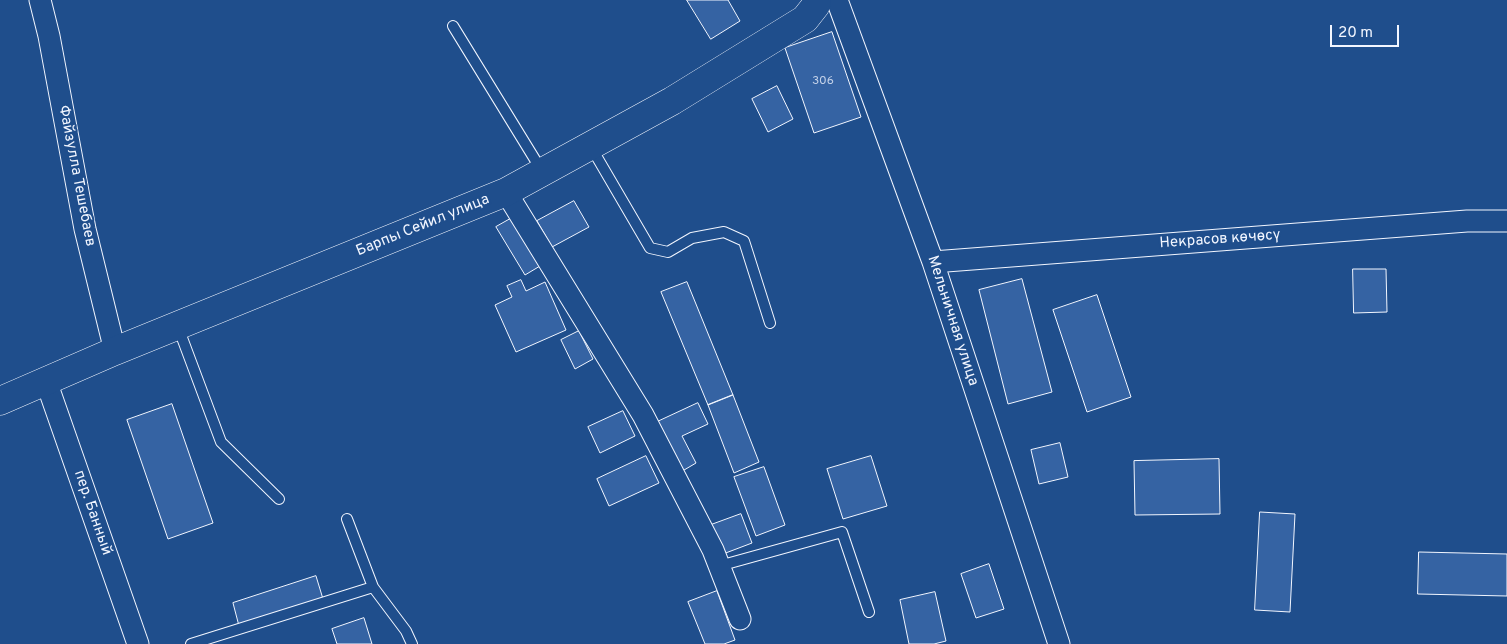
<!DOCTYPE html>
<html>
<head>
<meta charset="utf-8">
<style>
  body { margin:0 }
  #map { position:relative; width:1507px; height:644px; overflow:hidden; background:#1f4e8c; font-family:Overpass,sans-serif }
  canvas { display:block }
  .scale { position:absolute; left:1330px; top:25px; width:69px; height:22px; box-sizing:border-box; border:2px solid #f2f6ff; border-top:0; padding-left:6px; font-size:15px; line-height:18px; white-space:nowrap; color:#f2f6ff; -webkit-text-stroke:4px #1f4e8c; paint-order:stroke }
</style>
</head>
<body>
<div id="map">
<canvas width="1507" height="644"></canvas>
<div class="scale">20 m</div>
</div>
<script>
const c = document.querySelector('canvas').getContext('2d');
c.lineJoin = 'round';
function fill(path, color) {
  c.fillStyle = color;
  c.fill(path, 'evenodd');
}
function stroke(path, color, width, dash) {
  c.strokeStyle = color;
  c.lineWidth = width;
  c.lineCap = dash ? 'butt' : 'round';
  c.setLineDash(dash || []);
  c.stroke(path);
}
function label(font, color, halo, rows, align = 'center') {
  c.font = font + ' Overpass,sans-serif';
  c.lineWidth = 4;
  c.setLineDash([]);
  c.textBaseline = 'middle';
  c.strokeStyle = halo;
  c.fillStyle = color;
  for (const [text, x, y, turn = 0] of rows) {
    c.save();
    c.translate(x, y);
    c.rotate((+turn || 0) * Math.PI / 180);
    c.textAlign = isNaN(turn) ? turn : align;
    if (halo) c.strokeText(text, 0, 0);
    c.fillText(text, 0, 0);
    c.restore();
  }
}
const building = new Path2D(`
  M687,0h41l12,21 -29,18z
  M832,32l29,85 -47,16 -29,-85z
  M777,86l16,33 -25,13 -16,-33z
  M574,201l15,26 -37,20 -15,-26z
  M512,218l28,48 -15,9 -29,-48z
  M1353,269h33l1,43 -33,1z
  M1022,279l30,113 -44,12 -29,-114z
  M521,280l5,11 19,-9 21,48 -50,22 -21,-47 17,-8 -5,-11z
  M687,282l46,113 -25,10 -47,-113z
  M1097,295l34,102 -44,15 -34,-102z
  M579,331l14,28 -18,10 -14,-29z
  M733,395l26,67 -25,11 -26,-68z
  M698,403l10,21 -26,12 14,27 -17,10 -24,-50z
  M172,404l41,119 -45,16 -41,-119z
  M623,411l12,25 -35,17 -12,-26z
  M1060,443l8,34 -29,7 -8,-34z
  M646,456l13,27 -50,23 -12,-27z
  M871,456l16,50 -44,13 -16,-50z
  M1219,459l1,55 -85,1 -1,-54z
  M764,467l21,58 -29,11 -22,-59z
  M1260,512l35,2 -5,98 -35,-2z
  M741,514l11,29 -29,11 -12,-29z
  M1419,552l88,2v42l-89,-2z
  M989,564l15,45 -28,9 -15,-44z
  M316,576l7,23 -84,27 -6,-23z
  M717,591l18,49 -11,4h-19l-17,-42z
  M935,592l11,49 -12,3h-25l-9,-44z
  M364,618l8,26h-35l-5,-15z`);
const service = new Path2D(`
  M453,26l89,145
  M591,147l59,101 18,4 24,-14 32,-6 20,9 26,82
  M178,327l43,115 58,57
  M347,519l26,68
  M719,566l123,-34 27,80
  M191,644l182,-57 33,44 6,13`);
const minor = new Path2D(`
  M40,0l9,36 36,193 30,122
  M837,0l96,262 126,382
  M506,192l137,223 70,135 27,69
  M933,262l534,-41h40
  M46,381l92,263`);
const secondary = new Path2D(`
  M0,401l115,-50 391,-159 166,-91 133,-82 11,-14 1,-5`);
const numberNames = [
  ["306",823,82]
];
const streetNames = [
  ["Файзулла Тешебаев",76,176,79],
  ["Барпы Сейил улица",423,226,-22],
  ["Некрасов көчөсү",1220,240,-4],
  ["Мельничная улица",952,321,72],
  ["пер. Банный",92,513,71]
];
fill(building, '#3563a3');
stroke(building, '#f2f6ff', 1);
stroke(service, '#f2f6ff', 12);
stroke(minor, '#f2f6ff', 23);
stroke(secondary, '#f2f6ff', 29);
stroke(service, '#1f4e8c', 10);
stroke(minor, '#1f4e8c', 21);
stroke(secondary, '#1f4e8c', 28);
label('12px', '#c3d1e8', null, numberNames);
label('15px', '#f2f6ff', '#1f4e8c', streetNames);
</script>
</body>
</html>
